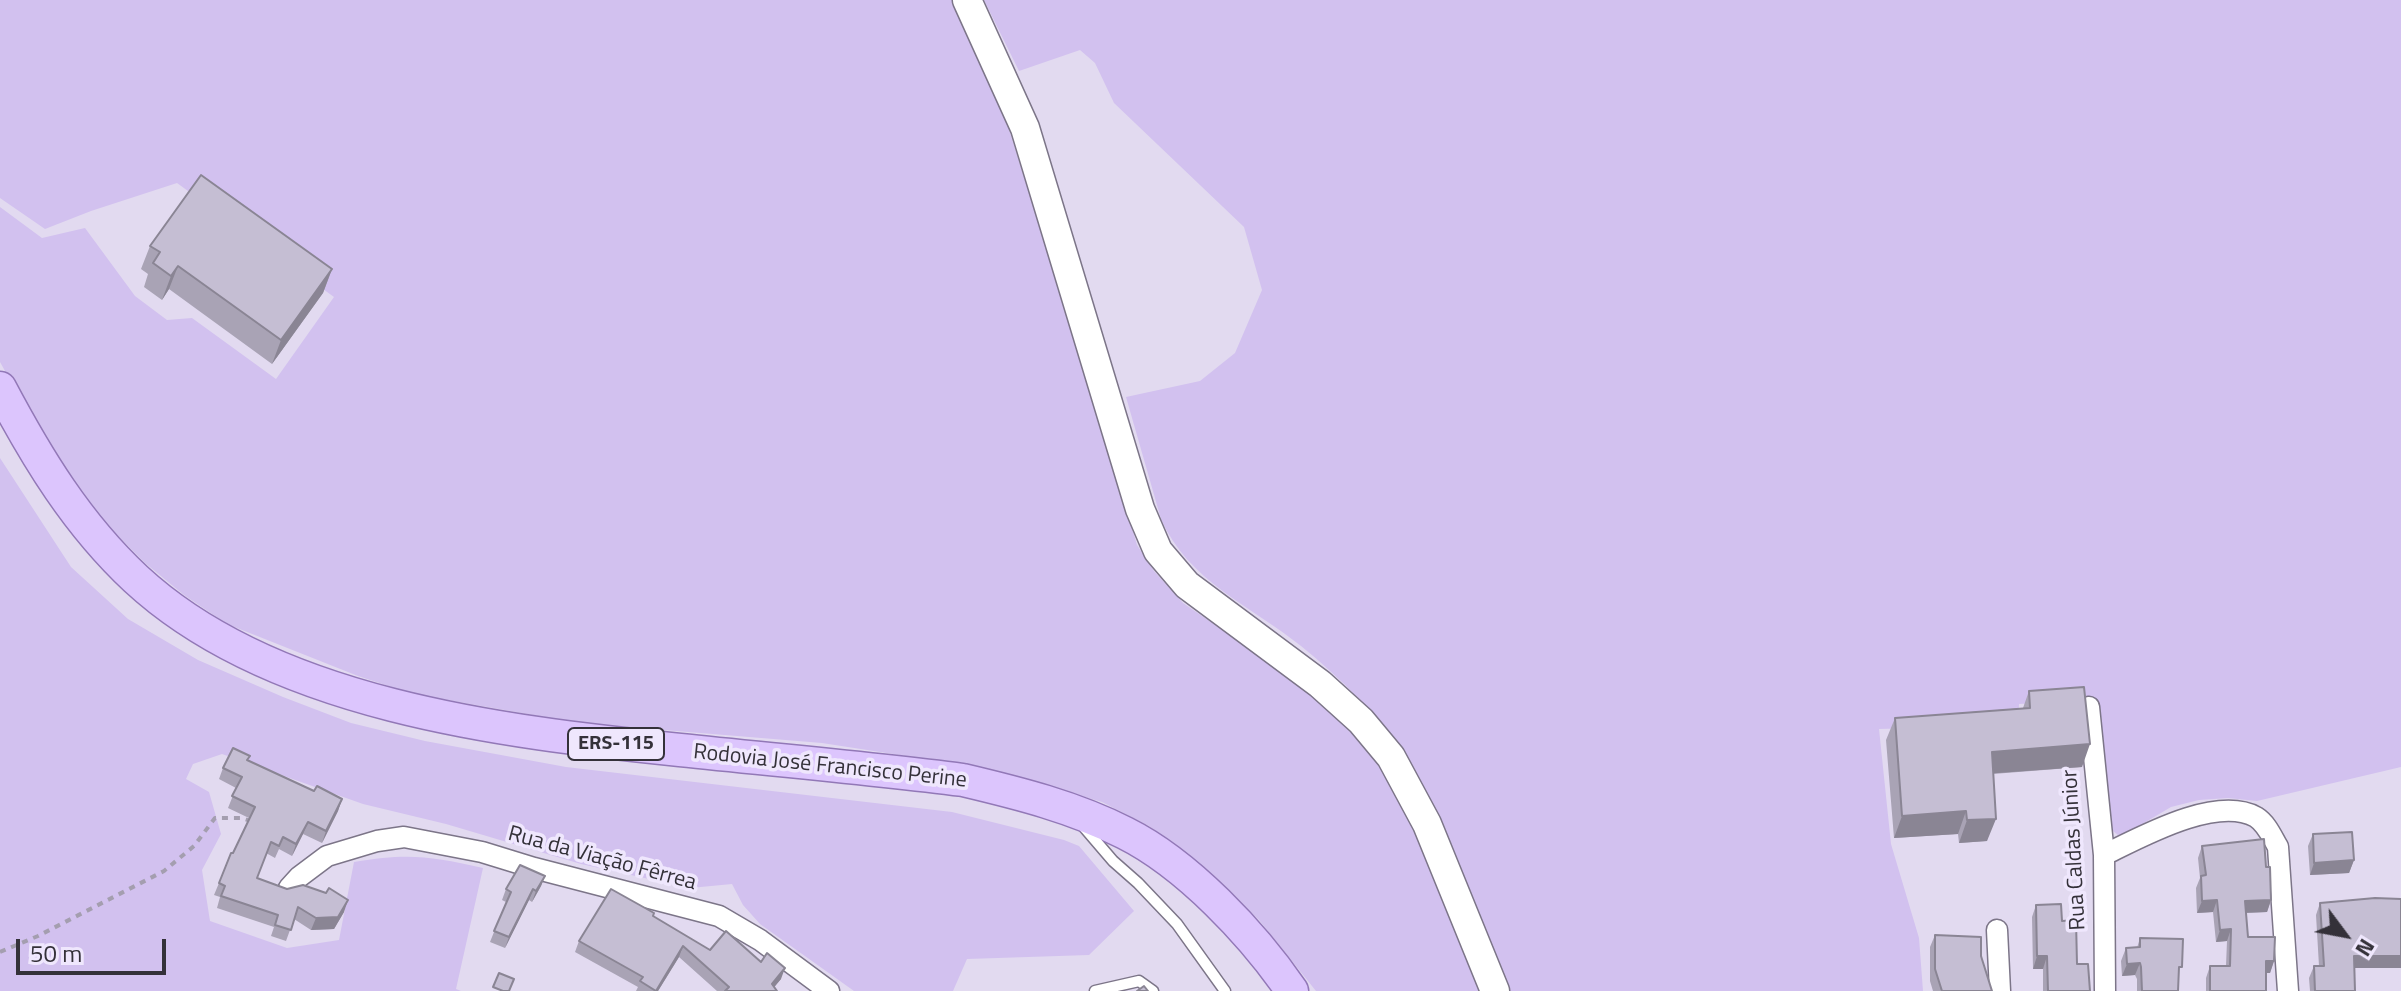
<!DOCTYPE html>
<html>
<head>
<meta charset="utf-8">
<style>
  body { margin:0 }
  #map { position:relative; width:2401px; height:991px; overflow:hidden; background:#e2daf0; font-family:"Titillium Web",sans-serif }
  canvas { display:block }
  .north { position:absolute; left:2305px; top:895px; width:80px; height:80px; -webkit-text-stroke:6px #efe7fd; paint-order:stroke; rotate:122deg; font-size:22px; font-weight:700; line-height:32px; text-align:center; color:#343139 }
  .north::after { content:''; display:block; margin:auto; width:28px; height:36px; background:#343139; clip-path:polygon(50% 0,100% 100%,50% 72%,0 100%) }
  .scale { position:absolute; left:16px; top:939px; width:150px; height:36px; box-sizing:border-box; border:4px solid #343139; border-top:0; padding-left:10px; font-size:24px; line-height:28px; white-space:nowrap; color:#343139; -webkit-text-stroke:6px #efe7fd; paint-order:stroke }
</style>
</head>
<body>
<div id="map">
<canvas width="2401" height="991"></canvas>
<div class="north">N</div>
<div class="scale">50 m</div>
</div>
<script>
const c = document.querySelector('canvas').getContext('2d');
c.lineJoin = 'round';
function fill(path, color) {
  c.fillStyle = color;
  c.fill(path, 'evenodd');
}
function stroke(path, color, width, dash) {
  c.strokeStyle = color;
  c.lineWidth = width;
  c.lineCap = dash ? 'butt' : 'round';
  c.setLineDash(dash || []);
  c.stroke(path);
}
function label(font, color, halo, rows, align = 'center') {
  c.font = font + ' "Titillium Web",sans-serif';
  c.lineWidth = 7;
  c.setLineDash([]);
  c.textBaseline = 'middle';
  c.strokeStyle = halo;
  c.fillStyle = color;
  for (const [text, x, y, turn = 0] of rows) {
    c.save();
    c.translate(x, y);
    c.rotate((+turn || 0) * Math.PI / 180);
    c.textAlign = isNaN(turn) ? turn : align;
    if (halo) c.strokeText(text, 0, 0);
    c.fillText(text, 0, 0);
    c.restore();
  }
}
const green = new Path2D(`
  M0,0h953l43,88 96,306 45,151 17,26 29,32 119,81 32,28 47,53 35,66 65,160h-165l-57,-71 -67,-63 -43,-31 -47,-24 -112,-33 -168,-26 -243,-20 -166,-29 -55,-18 -131,-52 -43,-29 -39,-32 -36,-36 -32,-40 -37,-53 -40,-72v-155l42,31 43,-10 50,68 32,24 25,-2 84,61 58,-82 -157,-114 -86,28 -46,18 -45,-31z
  M984,0h1417v767l-144,34 -29,-3 -29,2 -28,7 -44,26 -9,2 -5,-4 -4,-9 -11,-122 -79,4 -1,21 -139,4 12,115 28,94 4,53h-419l-98,-233c-29,-43 -64,-79 -105,-112 -50,-40 -113,-65 -140,-127l-35,-122 74,-16 35,-28 27,-63 -18,-63 -130,-124 -19,-40 -15,-13 -61,21z
  M0,458l71,109 57,52 70,41 85,37 68,26 74,18 141,26 386,45 112,28 15,6 55,65 -45,44 -122,4 -14,32h-99l-94,-67 -17,-19 -11,-21 -42,4 -109,-24 -135,-40 -83,-20 -141,-50 -29,10 -7,15 23,13 12,42 -19,36 8,51 77,27 52,-8 15,-78c53,-9 77,-6 129,6l-27,121 5,2h-461z`);
const path = new Path2D(`
  M0,952l38,-16 126,-65 30,-25 21,-28h26l10,3`);
const service = new Path2D(`
  M1083,826l30,35 25,22 39,41 48,67
  M1095,991l44,-10 14,10`);
const minor = new Path2D(`
  M2089,707l15,148 1,136
  M2104,855c37,-18 112,-60 152,-38 11,7 16,20 22,30l10,144
  M289,888l10,-11 28,-21 50,-15 27,-4 78,15 52,16 185,48 41,24 69,51
  M1997,930l3,61`);
const secondary = new Path2D(`
  M967,0l58,128 115,381 18,42 29,34 133,99 41,37 30,36 36,67 68,167`);
const primary = new Path2D(`
  M0,388c37,70 77,136 136,191 136,126 367,153 544,171 95,10 189,18 283,30 55,13 111,27 162,53 62,31 128,101 167,158`);
const wall = new Path2D(`
  M150,246l182,23 -9,24 -51,71 -103,-75 -7,11 -18,-13 4,-13 -7,-5z
  M2029,691l53,76 -89,7 -6,67 -28,2 -1,-9 -64,4 -8,-98 9,-22 128,-10z
  M248,761l66,30 28,8 -4,12 -16,32 -19,-9 -11,22 -13,-7 -4,9 -9,-5 -9,25 87,34 -10,17 -23,1 -17,-11 -8,22 -15,-5 3,-9 -57,-19 3,-11 -6,-2 5,-12 30,-65 -21,-10 8,-20 -17,-9 4,-11z
  M2313,834l41,26 -5,13 -39,2 -2,-29z
  M2202,846l69,54 -4,12 -21,1 2,24 26,24 -4,12h-4v18h-60v-13l4,-12h16l1,-25 -11,1 -3,-30 -16,1 -1,-25 4,-10 -2,-20z
  M545,876l-4,10 -9,16 -3,-2 -24,48 -15,-6 16,-40 -4,-2 4,-11z
  M2320,903l81,65h-47l1,23h-45l-1,-13 5,-12h5l-3,-51z
  M2036,905l26,16 15,43 13,27h-47v-22h-10l-1,-52z
  M653,916l57,34 71,29 -7,8 3,4h-60l-38,-34 -21,34h-22l2,-4 -63,-35 4,-11z
  M1935,935l46,21 11,35h-59l-3,-10v-34z
  M2140,938l39,39 -1,14h-41v-12l-2,-4 -13,1 -1,-15 5,-13h11z`);
const shadedWall = new Path2D(`
  M178,266l-9,23 -7,11 9,-24z
  M332,269l-9,24 -51,71 9,-24z
  M2090,744l-8,23 -98,7 8,-22z
  M342,799l-4,12 -16,32 4,-12z
  M1966,811l-8,23 -64,4 8,-22z
  M1996,819l-9,22 -28,2 8,-23z
  M308,822l-5,12 -11,22 4,-12z
  M2354,860l-5,13 -39,2 4,-12z
  M545,876l-4,10 -9,16 4,-11z
  M533,889l-4,11 -24,48 4,-11z
  M348,900l-4,12 -10,17 -23,1 5,-12z
  M2217,900l-4,12 -16,1 5,-12z
  M2271,900l-4,12 -27,1 5,-12z
  M2231,929l-4,12 -11,1 4,-12z
  M683,946l-4,11 -21,34h-2z
  M2037,956h10l-4,13h-10z
  M2354,956h47v12h-52z
  M2266,961h8l-4,12h-8z
  M2140,963l-5,12 -13,1 5,-12z
  M785,968l-4,11 -10,12 1,-7z`);
const building = new Path2D(`
  M201,175l131,94 -51,71 -103,-74 -7,10 -18,-13 7,-11 -10,-6z
  M2084,687l6,57 -98,8 4,67 -29,1 -1,-9 -64,5 -7,-98 135,-10 -1,-17z
  M233,748l17,8 -3,4 67,31 3,-5 25,13 -16,32 -18,-9 -12,22 -13,-7 -4,9 -8,-4 -14,36 30,11 16,-4 23,8 3,-5 19,12 -10,17 -22,1 -18,-11 -7,23 -16,-5 3,-10 -57,-19 4,-10 -6,-3 12,-30h2l22,-46 -23,-11 10,-19 -19,-9z
  M2352,832l2,28 -40,3 -1,-29z
  M2264,839l2,28h4l1,33 -26,1 3,36h27l-1,24h-8v30h-56v-25h20l1,-37 -11,1 -3,-30 -15,1 -1,-25 5,-1 -4,-29z
  M520,865l25,11 -9,15 -3,-2 -24,48 -15,-6 17,-39 -5,-3z
  M611,889l43,24 -1,3 57,34 16,-19 35,31 6,-9 18,15 -13,16 5,7h-52l4,-4 -46,-41 -27,45 -16,-10 3,-4 -64,-36z
  M2375,898l26,1v57h-47l1,35h-40l-1,-25h10l-4,-63z
  M2061,904l1,17 14,-1 1,44h11l2,27h-42l-1,-35h-10l-1,-51z
  M1935,935l46,2v19l11,35h-50l-7,-22z
  M2140,938l43,1 -1,28h-3l-1,24h-36l-1,-24 -1,-4 -13,1 -1,-16 14,-1z
  M499,973l15,6 -5,12h-6l-10,-4z
  M1144,986l4,5h-11z`);
const shields = [
  [616,744,96]
];
const shieldNames = [
  ["ERS-115",616,744]
];
const streetNames = [
  ["Rodovia José Francisco Perine",830,767,6],
  ["Rua Caldas Júnior",2075,850,-93],
  ["Rua da Viação Fêrrea",602,859,15]
];
fill(green, '#d2c1ef');
stroke(service, '#7c7588', 13);
stroke(minor, '#7c7588', 23);
stroke(secondary, '#7c7588', 31);
stroke(primary, '#9278b7', 35);
stroke(path, '#a49eaf', 4, [6, 6]);
stroke(service, '#fff', 10);
stroke(minor, '#fff', 20);
stroke(secondary, '#fff', 28);
stroke(primary, '#dcc5fd', 32);
fill(wall, '#a9a3b5');
fill(shadedWall, '#8a8594');
fill(building, '#c5bed3');
stroke(building, '#8a8594', 2);
for (const [x, y, w] of shields) {
  const box = new Path2D();
  box.roundRect(x - w / 2, y - 16, w, 32, 6);
  c.fillStyle = '#efe7fd';
  c.fill(box);
  stroke(box, '#343139', 2);
}
label('bold 20px', '#343139', null, shieldNames);
label('22px', '#343139', '#efe7fd', streetNames);
</script>
</body>
</html>
